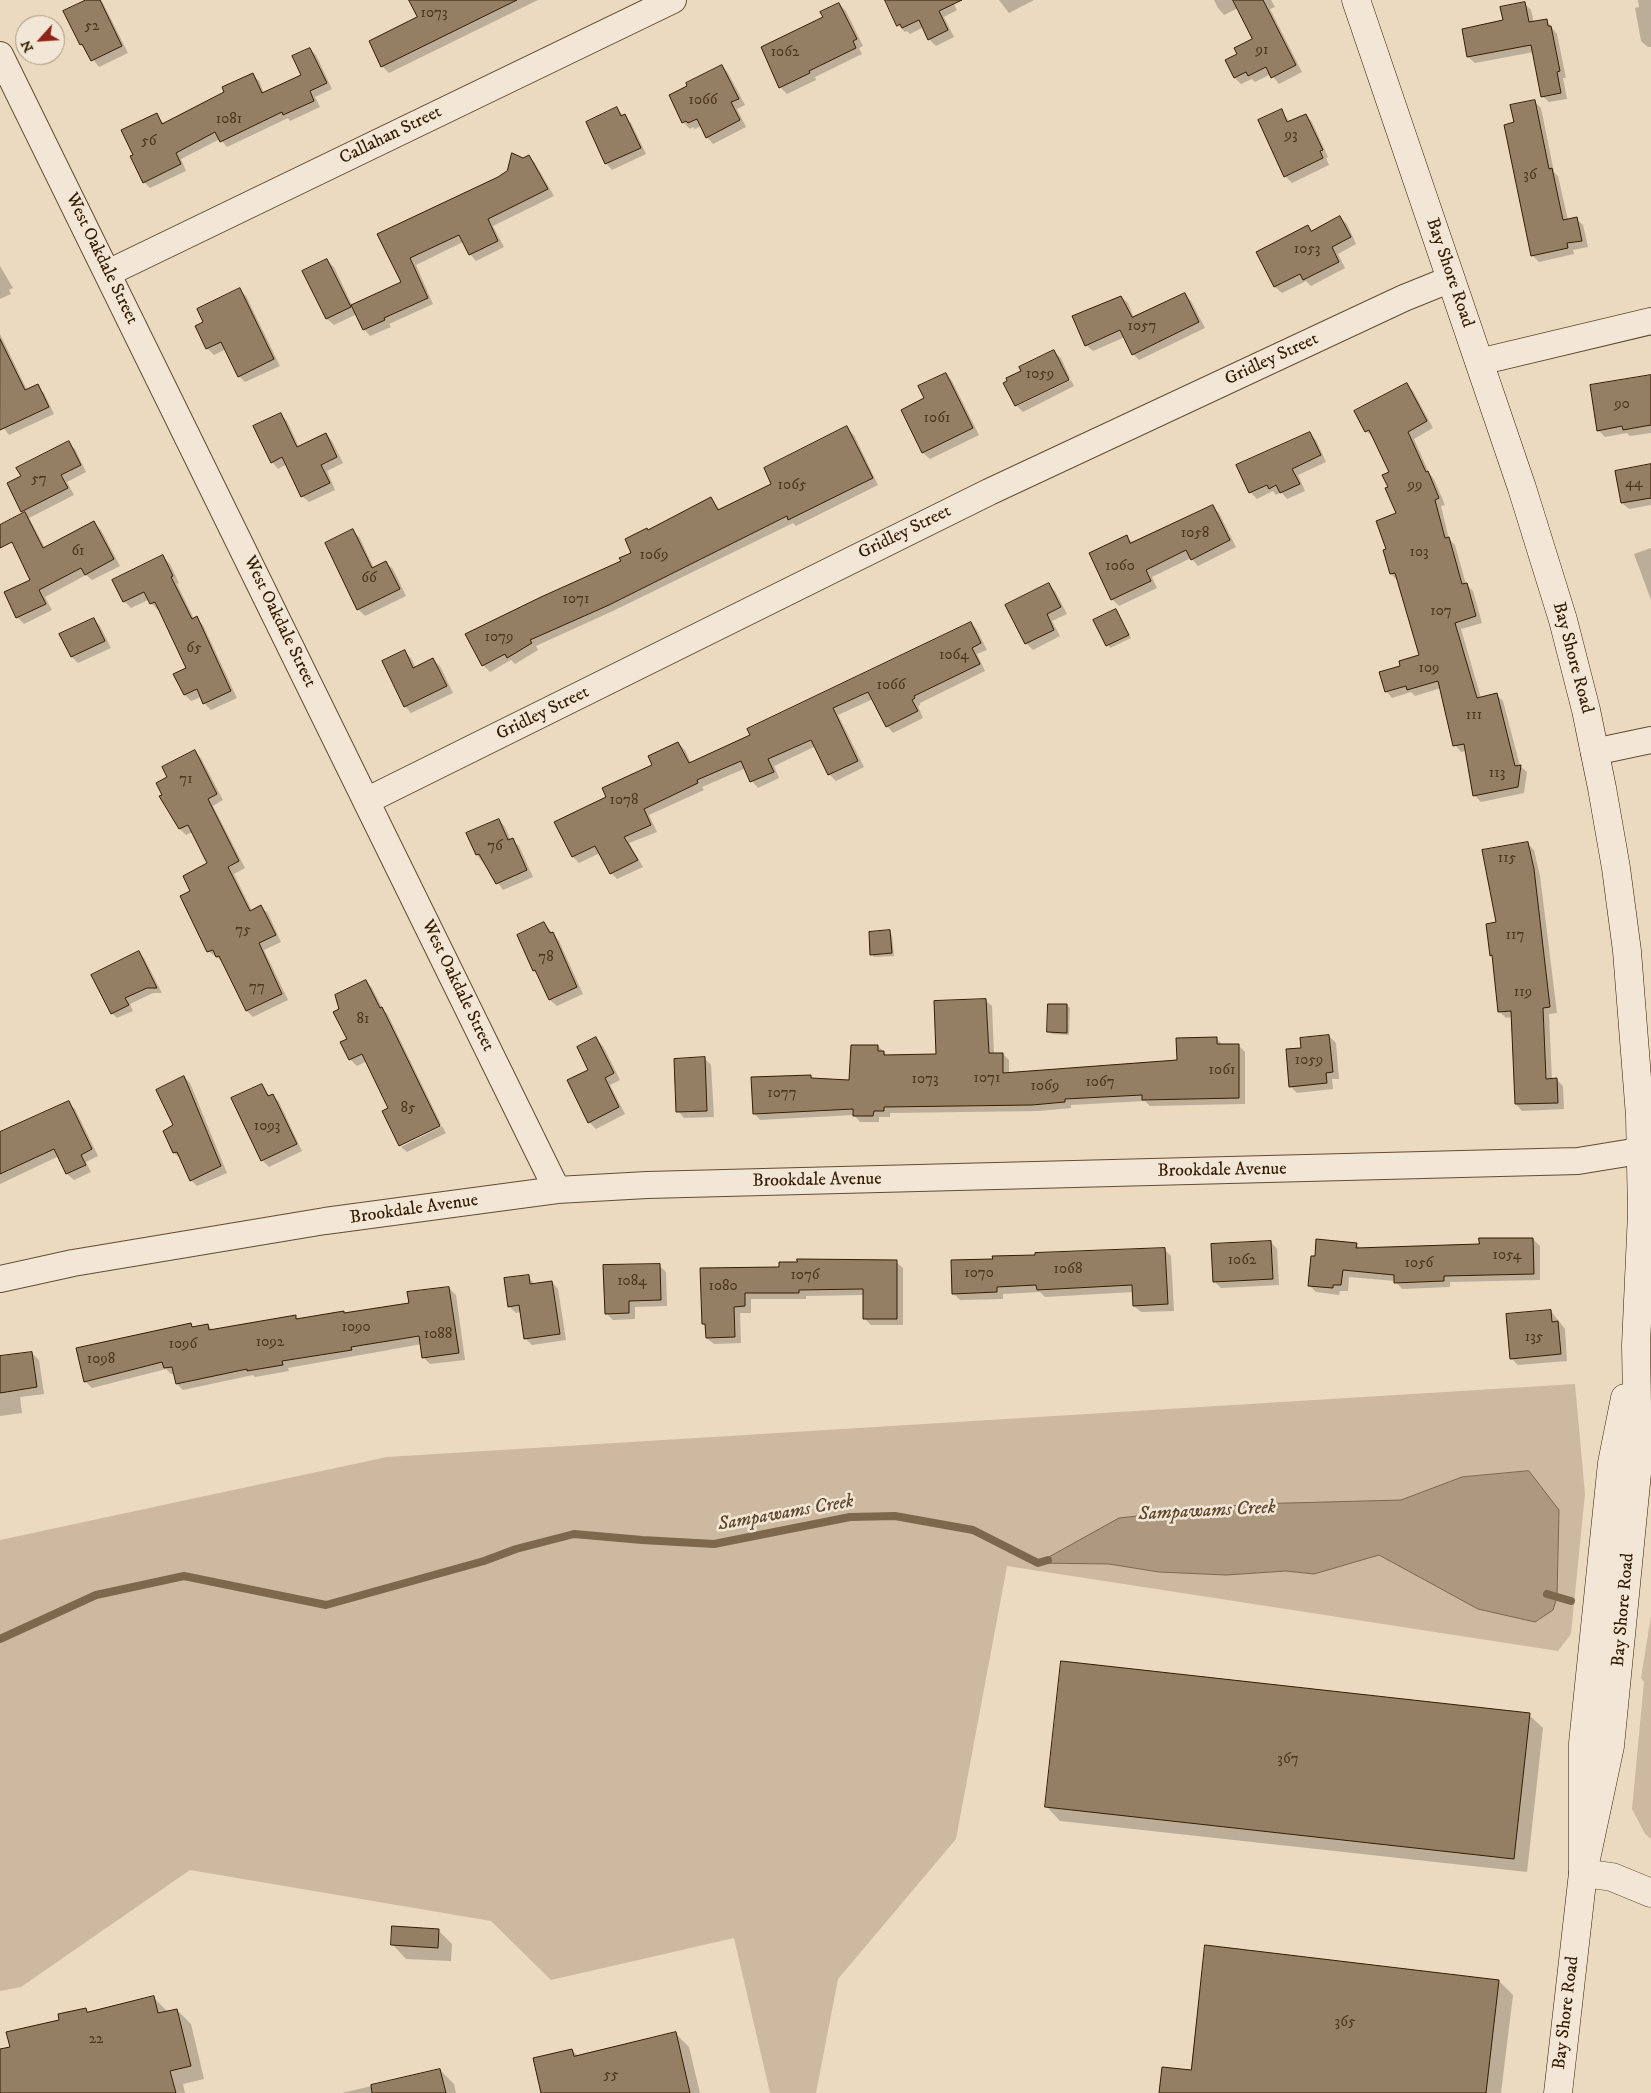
<!DOCTYPE html>
<html>
<head>
<meta charset="utf-8">
<style>
  body { margin:0 }
  #map { position:relative; width:1651px; height:2093px; overflow:hidden; background:#ebd9c0; font-family:"IM FELL DW Pica",serif }
  canvas { display:block }
  .north { position:absolute; left:15px; top:15px; width:50px; height:50px; box-sizing:border-box; background:#f2e6d6; border:1px solid #a79681; border-radius:50%; rotate:244deg; font-size:14px; font-weight:700; line-height:20px; text-align:center; color:#361d01 }
  .north::after { content:''; display:block; margin:auto; width:18px; height:22px; background:#8f2418; clip-path:polygon(50% 0,100% 100%,50% 72%,0 100%) }
</style>
</head>
<body>
<div id="map">
<canvas width="1651" height="2093"></canvas>
<div class="north">N</div>
</div>
<script>
const c = document.querySelector('canvas').getContext('2d');
c.lineJoin = 'round';
function fill(path, color) {
  c.fillStyle = color;
  c.fill(path, 'evenodd');
}
function stroke(path, color, width, dash) {
  c.strokeStyle = color;
  c.lineWidth = width;
  c.lineCap = dash ? 'butt' : 'round';
  c.setLineDash(dash || []);
  c.stroke(path);
}
function label(font, color, halo, rows, align = 'center') {
  c.font = font + ' "IM FELL DW Pica",serif';
  c.lineWidth = 5;
  c.setLineDash([]);
  c.textBaseline = 'middle';
  c.strokeStyle = halo;
  c.fillStyle = color;
  for (const [text, x, y, turn = 0] of rows) {
    c.save();
    c.translate(x, y);
    c.rotate((+turn || 0) * Math.PI / 180);
    c.textAlign = isNaN(turn) ? turn : align;
    if (halo) c.strokeText(text, 0, 0);
    c.fillText(text, 0, 0);
    c.restore();
  }
}
const green = new Path2D(`
  M1575,1384l10,110 -14,140 -13,17 -551,-85 -51,273 -118,140 -22,114h-46l-36,-155 -183,42 -60,-59 -301,-51 -169,117 -21,4v-451l387,-83zM1529,1471l-108,105 -42,-21 -65,19 -28,-3 -60,4 -67,-3 -50,-8 -70,-1 30,-16 181,-43 151,-4 61,-23z
  M1651,1616v223l-6,-5 -13,-25 12,-127 -3,-4z`);
const water = new Path2D(`
  M1529,1471l30,39 -2,87 -4,13 -18,12 -57,-13 -99,-54 -65,19 -28,-3 -60,4 -67,-3 -50,-8 -71,-1 81,-45 131,-14 151,-4 61,-23z`);
const shadow = new Path2D(`
  M88,0h13l2,3 25,50 -29,14 -18,-23z
  M410,0h128l-149,73 -7,-7 37,-48z
  M887,0h65l5,10 -13,7 10,20 -18,9 -7,-7 -5,-12 -14,7 -3,-3 -2,1 -7,-7z
  M999,0h35l-25,13z
  M1214,0h57l4,7 -5,2 32,63 -23,12 -8,-10 -16,8 -3,-3 -11,5 -6,-6 3,-23 15,-15 -15,-32 -14,7 -6,-7z
  M1638,0h13v47h-3l-7,-6 -6,-33 4,-1z
  M839,4l7,7 17,35 -4,2 3,6 -47,23 1,3 -29,14 -7,-7 44,-70z
  M1525,4l6,6 3,13 12,-3 11,14 9,44h-3l4,21 -18,3 -7,-6 -8,-44 -59,11 -7,-6 -5,-27 41,-9z
  M310,49l6,6 16,34 -17,8 5,10 -30,14 -2,-3 -61,29 -7,-8 -39,20 5,12 -36,17 -6,-6 -9,-27 21,-41 8,10 62,-31 27,-18 6,6 5,12 38,-18z
  M722,66l6,7 17,32 -8,4 9,18 -33,17 -6,-7 -6,-11 -6,3 -2,-2 -3,2 -7,-7 6,-36z
  M1534,101l7,7 13,64 4,4 10,44 8,-1 7,6 5,22 -15,3 1,4 -35,8 -7,-7 -17,-132z
  M617,109l14,14 15,31 -34,16 -6,-7z
  M1281,111l9,11 16,-7 6,7 16,35 -2,1 3,7 -37,18 -7,-7z
  M529,156l6,7 19,33 -61,30 11,21 -28,14 -6,-7 -7,-12 -47,23 17,39 -44,20 2,3 -21,9 -6,-7 -7,-15 -23,11 -7,-6 -23,-48 23,-11 7,7 18,38 51,-22 -24,-49 120,-56z
  M1340,217l7,7 9,20 -18,10 7,14 -34,18 -5,-5 -24,12 -7,-6 -17,-35 50,-25 4,5z
  M0,266l13,22 -4,2 2,4 -11,5z
  M240,290l6,6 34,70 -35,16 -6,-6 -13,-27 -12,6 -7,-7 -2,-26z
  M1185,295l6,6 14,27 -66,32 -6,-6 -8,-17 -32,14 -7,-6 35,-48 7,6 6,15z
  M0,334l27,56 10,-4 7,7 10,21 -45,21 -9,-12z
  M1054,352l7,6 9,20 -53,26v2l-12,-23 3,-1v-3l14,-7 -2,-4z
  M946,374l6,7 27,54 -49,24 -7,-6 2,-54z
  M1651,376v57l-21,3 -3,-3 -22,4 -7,-7z
  M1071,380l3,6 -51,26 -6,-6z
  M1407,385l6,6 20,37 -19,11 15,34 5,6 11,26 -4,1 8,33 6,6 11,39 7,7 9,32 -21,6 20,69 15,-3 7,6 17,65 7,6 -3,21 -43,9 -7,-7 -8,-44 -5,1 -6,-7 -14,-57 -26,8 -4,-4 -19,6 -6,-7 16,-24 19,-11 -24,-76 -6,-6 -3,-24 9,-36 -8,-26 2,-16 -18,-35 -7,-6z
  M281,415l6,6 12,26 27,-13 6,7 11,22 -16,8 8,19 -26,12 -7,-6 -15,-32 -9,5 -6,-7z
  M847,428l7,7 24,50 -82,41 -3,-3 -178,87 -79,36 2,4 -23,14 -4,-4 -21,12 -7,-7 150,-112 16,-21 62,-34 9,12 53,-26z
  M1310,434l6,6 10,22 -28,13 7,16 -18,8 -6,-7 -5,3 -3,-4 -16,8 -7,-7z
  M68,443l7,6 11,23 -19,10 7,13 -45,23 16,30 49,-25 7,7 19,36 -28,14 -6,-5 -41,22 7,13 -28,14 -7,-7 15,-37 -7,-66 -17,-30 14,-7z
  M1651,466v39l-22,4 -7,-6z
  M1213,507l6,6 17,34 -38,19 -7,-8 -39,19 5,11 -38,18 -7,-7 -21,-45 35,-17 7,6z
  M353,531l7,7 14,31 12,-6 7,6 13,27 -41,20 -7,-7z
  M1651,548v52l-17,-46z
  M163,557l7,7 9,19 -2,1 17,35 2,-1 7,7 34,73 -26,12 -6,-6 -4,-7 -10,4 -6,-6 3,-27 -28,-59 -2,1 -10,-10 -17,8 -7,-7z
  M1048,584l7,7 12,23 -15,7 8,15 -27,14 -7,-7z
  M1115,610l16,28 -21,10 -15,-28z
  M94,619l6,7 11,22 -33,15 -6,-6 -11,-22z
  M971,623l6,7 10,20 -10,4 8,17 -65,32v2l-2,1 5,12 -30,15 -6,-7 -14,-27 -35,16 26,52 -28,14 -7,-7 -13,-28 -42,20 5,12 -21,10 -6,-7 -6,-13 -44,19 2,3 -55,25 8,17 -28,11 14,24 -26,12 -6,-6 -11,-20 -21,10 -6,-6 34,-59 47,-32 24,-23 7,7 6,13 61,-27z
  M405,652l6,6 5,10 17,-8 7,6 13,27 -42,20 -6,-7z
  M195,752l6,6 22,42 -10,6 32,62 -11,6 18,37 9,-4 7,6 13,29 -17,8 24,50 -35,17 -6,-6 -24,-49 -15,-11 -16,-59 17,-28 -16,-32 -7,3 -6,-6 -17,-34 6,-18z
  M499,820l6,7 6,13 8,6 14,31 -30,13 -26,-35z
  M1527,843l7,7 6,26 17,137 -8,1 3,66h5l6,6 1,23 -42,2 -6,-7 -3,-87 -7,1 -7,-7 -5,-54 -3,-2 6,-31z
  M544,923l15,18 24,53 -26,12 -7,-6 -11,-25 -5,-4 -15,-35z
  M889,932l3,3 2,21 -20,1 -3,-3z
  M139,953l5,5 18,35h-9l-23,11 3,7 -16,7 -5,-5z
  M366,981l6,7 11,21 5,6 53,109 -40,20v2l-17,-34 6,-4 -23,-47 -10,5 -7,-7 -1,-19 -8,-30z
  M985,1000l7,6 2,48h9l6,6v14l169,-13 38,-23 7,7h15l7,7v52l-95,2 -5,-5 -74,4v3l-32,3 -149,2v4h-11v5h-19l-6,-7 -94,5 -6,-7 56,-37 4,4 36,1 28,-35 10,10h50z
  M1067,1005l3,3 -1,27 -17,-1 -3,-3z
  M1329,1036l7,7 3,36h-7l1,10 -36,4 -7,-7 12,-37z
  M596,1039l7,7 17,34 -10,5 15,29 -29,15 -7,-7 1,-52z
  M705,1059l6,6 3,52 -30,1 -6,-7z
  M184,1077l6,6 37,90 -30,13 -6,-6 -10,-21 -7,-6 -10,-21 11,-6z
  M261,1085l9,11 2,-1 7,7 23,49 -33,16 -7,-7z
  M68,1103l7,6 23,47 -12,6 5,10 -17,8 -7,-6 -8,-18 -59,28v-50z
  M442,1126l4,7 -39,19 -6,-5z
  M1533,1239l7,7v34l-90,2v5l-48,2 -7,-8 -46,-4 -1,14h-8l-1,4 -23,-3 -6,-6 46,-42 5,5 120,-3z
  M1271,1242l6,7 2,36 -58,3 -7,-7z
  M1164,1249l7,7 3,55 -33,1 -7,-6v-14l-89,5 -5,-5 -37,2v5l-43,1 -7,-7z
  M896,1262l7,6v57h-32l-7,-7v-23l-58,1v3h-55v14h-11l1,30 -27,1 -7,-6v-11l-4,-3 -1,-54 78,-2z
  M659,1265l7,7 1,34 -32,1v12l-22,1 -7,-7z
  M528,1276l7,9 17,-3 6,7 8,51 -34,5 -7,-7 -4,-26 -5,1 -7,-7z
  M449,1288l7,7 9,65 -35,4 -7,-7 -1,-13 -134,24 1,3 -34,6 -2,-2 -70,15 -6,-6 -2,-10h-4l-5,-5 -74,19 -7,-7 106,-56 3,3 13,-3 6,5 82,-13 4,3 46,-5 65,-11z
  M1551,1311l14,18 2,32 -49,4 -7,-7z
  M32,1353l7,7 5,34 -24,3 2,16 -22,3v-58z
  M1529,1715l14,13 -16,144 -467,-51 -13,-14z
  M438,1930l14,14 -1,17 -45,-2 -13,-14z
  M1499,1981l14,14 -12,98h-341l32,-21z
  M154,1998l14,14 9,-2 14,14 13,55 -21,5 2,9h-185v-42l11,-3 74,-39 4,4z
  M675,2033l14,14 11,46h-158l30,-43 6,6z
  M440,2070l14,14 2,9h-114z`);
const stream = new Path2D(`
  M1547,1594l24,7
  M0,1639l96,-44 88,-19 142,29 158,-44 32,-12 58,-15 68,6 72,4 136,-27 45,-1 78,14 65,33 10,-3`);
const building = new Path2D(`
  M86,0h14l22,46 -31,15 -9,-17 -2,1 -17,-34z
  M409,0h108l-136,67 -12,-26 48,-24z
  M885,0h77l-23,11 9,19 -20,10 -9,-20 -17,8 -2,-4 -3,2z
  M1233,0h30l33,65 -25,13 -5,-11 -18,9 -2,-4 -12,6 -9,-18 12,-6 -3,-6 18,-9z
  M1525,2l4,20 18,-3 1,7h3l9,45 -3,1 4,21 -20,4 -10,-52 -64,12 -5,-28 41,-9 -3,-13z
  M839,3l18,36 -4,2 3,7 -47,23 1,2 -31,15 -18,-41 62,-30 -3,-5z
  M310,48l17,35 -17,8 4,10 -31,14 -1,-3 -62,30 -5,-10 -39,21 5,11 -38,19 -13,-27 3,-1 -12,-25 36,-17 5,11 62,-32 -2,-5 31,-14 9,20 39,-18 -9,-19z
  M722,65l17,34 -8,3 9,18 -34,18 -9,-19 -9,4 -2,-2 -4,2 -13,-28 18,-9 -1,-3z
  M1535,100l14,69 3,-1 11,52 14,-3 5,24 -15,2 1,5 -37,8 -27,-131 10,-3 -4,-17z
  M617,107l4,9 4,-2 16,34 -36,16 -19,-42z
  M1282,109l5,13 19,-8 17,36 -3,1 3,7 -39,19 -26,-57z
  M512,153l11,5 6,-3 19,34 -60,30 10,22 -29,14 -10,-20 -49,23 18,40 -44,20 1,2 -22,10 -12,-25 50,-23 -24,-48 121,-57 9,-6z
  M1340,216l11,21 -19,10 7,15 -36,18 -3,-6 -26,13 -18,-35 52,-27 3,6z
  M327,259l24,48 -25,12 -24,-48z
  M240,288l34,71 -36,18 -17,-35 -15,7 -11,-23 8,-4 -6,-13z
  M1185,293l14,29 -67,33 -12,-25 -35,16 -13,-30 49,-20 11,21z
  M0,339l25,51 13,-6 11,23 -49,23z
  M1054,350l15,30 -54,26 -12,-23 4,-2 -1,-3 15,-7 -2,-4z
  M946,373l27,55 -51,25 -21,-43 23,-12 -6,-12z
  M1651,375v50l-28,5 -1,-4 -25,5 -7,-46z
  M1407,383l20,38 -19,11 18,40 2,-1 11,27 -4,2 10,38 4,-1 13,47 5,-1 9,33 -21,7 22,75 20,-5 18,73 6,-1 -3,22 -45,9 -9,-52 -11,2 -15,-65 -31,9 -1,-4 -21,6 -6,-20 21,-6 -1,-5 20,-6 -24,-82 -5,1 -7,-24 3,-1 -10,-28 20,-8 -11,-25 3,-1 -6,-12 7,-3 -20,-42 -4,2 -11,-21z
  M281,413l16,34 29,-14 11,24 -16,8 9,18 -29,14 -19,-40 -11,6 -18,-37z
  M847,426l26,52 -85,42 -1,-4 -178,89 -79,35 2,3 -25,15 -2,-4 -23,12 -17,-32 76,-37 80,-36 -2,-3 12,-5 -6,-14 22,-11 1,2 63,-33 7,13 53,-26 -7,-16z
  M1310,432l11,23 -29,14 8,15 -20,9 -4,-8 -7,4 -2,-4 -18,8 -13,-28z
  M69,441l12,24 -20,10 7,13 -47,24 -14,-29 14,-7 -5,-8z
  M1651,464v34l-30,5 -6,-32z
  M1213,505l17,35 -39,20 -5,-10 -40,20 5,11 -40,19 -22,-47 38,-18 3,8z
  M25,512l18,36 51,-27 20,38 -29,16 -4,-7 -42,22 7,14 -30,14 -12,-26 26,-12 -18,-38 -12,6v-23z
  M353,529l19,39 14,-7 14,28 -43,21 -32,-67z
  M163,555l10,21 -2,1 21,42 5,-3 34,75 -28,13 -6,-15 -13,6 -11,-21 13,-6 -31,-66 -5,2 -6,-12 -21,10 -11,-22z
  M1049,583l12,24 -14,7 7,16 -29,14 -20,-39z
  M1116,609l13,26 -23,11 -13,-26z
  M94,618l11,23 -34,16 -12,-23z
  M971,622l10,21 -9,5 8,16 -66,32 1,2 -3,2 6,11 -32,16 -18,-35 -35,16 25,53 -30,14 -17,-35 -43,19 6,13 -24,10 -9,-21 -44,19 1,3 -54,26 7,16 -27,12 14,23 -28,14 -15,-28 -23,11 -18,-35 52,-25 -4,-9 50,-23 -4,-9 30,-14 11,21 61,-28 -3,-6z
  M405,650l8,18 20,-10 14,28 -43,21 -22,-46z
  M195,750l22,44 -9,5 31,62 -11,6 22,44 11,-6 15,30 -17,8 23,51 -36,17 -27,-55 -3,1 -3,-7 -6,2 -27,-56 10,-5 -7,-15 24,-13 -19,-38 -9,4 -20,-33 3,-1 -6,-12 11,-6 -5,-10z
  M499,819l9,21 5,-2 14,32 -31,14 -17,-30 -3,1 -10,-22z
  M1528,842l6,27 16,138 -7,1 3,71 11,-1 1,25 -43,1 -4,-93 -13,1 -6,-57 -2,1 -4,-32 10,-2 -14,-72z
  M544,922l6,11 3,-1 24,55 -28,13 -14,-30 -2,1 -16,-36z
  M890,930l2,23 -22,2 -1,-23z
  M139,951l18,37h-10l-22,10 4,7 -18,9 -20,-39z
  M366,980l14,28 2,-1 58,119 -41,20 -17,-35 6,-3 -26,-54 -13,6 -9,-18 7,-3 -14,-27 6,-3 -4,-14z
  M986,999l3,54h14v20l174,-13 -1,-22 41,-1v7h22v54l-97,2v-5l-77,4v3l-33,3 -148,2v4h-10l-1,5h-20v-7l-100,5 -2,-37 60,-2v3l38,2 2,-35h27v6h6v4l52,-1 -2,-53z
  M1048,1004h19v29l-20,-1z
  M1329,1035l4,37 -7,1 1,10 -38,4 -3,-38 15,-1 -1,-10z
  M596,1037l18,36 -9,5 14,29 -31,16 -21,-43 21,-10 -11,-23z
  M705,1057l2,54 -31,1 -2,-53z
  M184,1076l37,90 -31,15 -13,-29 -4,1 -10,-22 10,-6 -17,-35z
  M262,1084l6,12 5,-2 24,50 -36,17 -30,-63z
  M69,1101l23,48 -11,6 5,10 -20,9 -12,-25 -54,25v-42z
  M1479,1238h54l1,36 -90,2v5l-50,2v-8l-51,-5 -2,15h-8v3l-25,-2 3,-30h4l1,-17 41,4 -1,5 123,-4z
  M1271,1241l2,38 -60,3 -2,-38z
  M1165,1248l3,56 -35,2 -1,-21 -95,5 -1,-5 -39,2v5l-45,2 -1,-34 42,-1 -1,-3 43,-1v-2z
  M797,1259l100,1v59h-34v-30l-64,1v3h-54v13l-11,1 1,30 -29,1 -1,-14h-3l-2,-56 79,-1v-5h18z
  M660,1264l1,36 -32,1v12l-24,1 -2,-49z
  M529,1275l1,9 22,-3 8,53 -36,5 -5,-34 -11,2 -4,-29z
  M449,1287l10,66 -37,5 -3,-22 -68,11 1,3 -70,11 1,4 -36,6v-2l-71,15 -4,-17 -8,1 -2,-6 -78,20 -8,-34 115,-25 1,4 16,-3 1,6 87,-15v4l48,-8v2l65,-10 -2,-11z
  M1551,1310l1,12 6,-1 3,33 -51,5 -4,-45z
  M32,1352l5,35 -37,6v-37z
  M1061,1661l469,52 -16,146 -469,-52z
  M392,1926l47,3 -1,19 -47,-3z
  M1205,1945l294,35 -13,113h-327l3,-26 29,3z
  M154,1996l4,17 19,-4 14,57 -21,5 6,22h-176v-44l10,-2 -4,-15 53,-12 -1,-6 28,-6 1,4z
  M676,2032l14,61h-149l-8,-35 39,-9 2,7z
  M440,2069l6,24h-74l-1,-8z`);
const minor = new Path2D(`
  M0,55l557,1135
  M108,273l565,-273
  M1479,362l172,-41
  M1594,752l57,-12
  M366,801l623,-309 415,-194 47,-19
  M0,1279l73,-16 252,-42 232,-31 90,-5 931,-24 73,-12`);
const tertiary = new Path2D(`
  M1583,1873l29,4 39,16`);
const secondary = new Path2D(`
  M1356,0l166,488 41,132 23,90 16,78 14,80 11,83 13,165 2,97 -6,132 2,118 -28,283 -27,127
  M1558,2093l25,-220v-130l29,-280 13,-65`);
const numberNames = [
  ["1073",434,14],
  ["52",92,27],
  ["91",1262,51],
  ["1062",785,53],
  ["1066",703,101],
  ["1081",229,120],
  ["93",1291,136],
  ["56",149,142],
  ["36",1530,176],
  ["1053",1307,250],
  ["1057",1142,327],
  ["1059",1040,375],
  ["90",1622,405],
  ["1061",937,419],
  ["57",39,480],
  ["44",1634,484],
  ["1065",792,486],
  ["99",1415,486],
  ["1058",1195,534],
  ["61",78,552],
  ["103",1419,553],
  ["1069",654,556],
  ["1060",1120,567],
  ["66",369,579],
  ["1071",576,600],
  ["107",1441,612],
  ["1079",499,638],
  ["65",194,649],
  ["1064",954,656],
  ["109",1429,669],
  ["1066",891,686],
  ["111",1474,716],
  ["113",1497,774],
  ["71",186,780],
  ["1078",624,801],
  ["76",495,847],
  ["115",1507,859],
  ["75",243,931],
  ["117",1515,936],
  ["78",546,958],
  ["77",257,988],
  ["119",1523,993],
  ["81",363,1020],
  ["1059",1309,1061],
  ["1061",1222,1071],
  ["1071",987,1079],
  ["1073",925,1080],
  ["1067",1100,1083],
  ["1069",1045,1087],
  ["1077",782,1094],
  ["85",408,1109],
  ["1093",267,1127],
  ["1054",1507,1256],
  ["1062",1242,1261],
  ["1056",1419,1264],
  ["1068",1068,1270],
  ["1070",979,1274],
  ["1076",805,1276],
  ["1084",632,1282],
  ["1080",723,1287],
  ["1090",356,1328],
  ["1088",438,1335],
  ["135",1534,1338],
  ["1092",270,1343],
  ["1096",183,1345],
  ["1098",101,1360],
  ["367",1288,1760],
  ["365",1345,2023],
  ["22",96,2040],
  ["55",611,2076]
];
const streetNames = [
  ["Callahan Street",391,136,-26],
  ["West Oakdale Street",101,259,64],
  ["Bay Shore Road",1449,273,71],
  ["Gridley Street",1272,360,-25],
  ["Gridley Street",905,533,-26],
  ["West Oakdale Street",279,622,64],
  ["Bay Shore Road",1572,658,75],
  ["Gridley Street",543,714,-26],
  ["West Oakdale Street",457,986,64],
  ["Brookdale Avenue",1222,1171,-1],
  ["Brookdale Avenue",817,1181,-1],
  ["Brookdale Avenue",414,1210,-8],
  ["Bay Shore Road",1624,1610,-85],
  ["Bay Shore Road",1567,2013,-83]
];
const waterNames = [
  ["Sampawams Creek",1207,1512,-3],
  ["Sampawams Creek",786,1514,-10]
];
fill(green, '#ccb9a0');
fill(water, '#ad997f');
stroke(water, '#7d674d', 1);
fill(shadow, '#0003');
stroke(stream, '#7d674d', 8);
fill(building, '#947f64');
stroke(building, '#361d01', 1);
stroke(minor, '#634c31', 28);
stroke(tertiary, '#634c31', 29);
stroke(secondary, '#361d01', 29);
stroke(minor, '#f2e6d6', 26);
stroke(tertiary, '#f2e6d6', 28);
stroke(secondary, '#f2e6d6', 28);
label('15px', '#4e361a', null, numberNames);
label('18px', '#361d01', '#f2e6d6', streetNames);
label('italic 19px', '#60482d', '#f2e6d6', waterNames);
</script>
</body>
</html>
